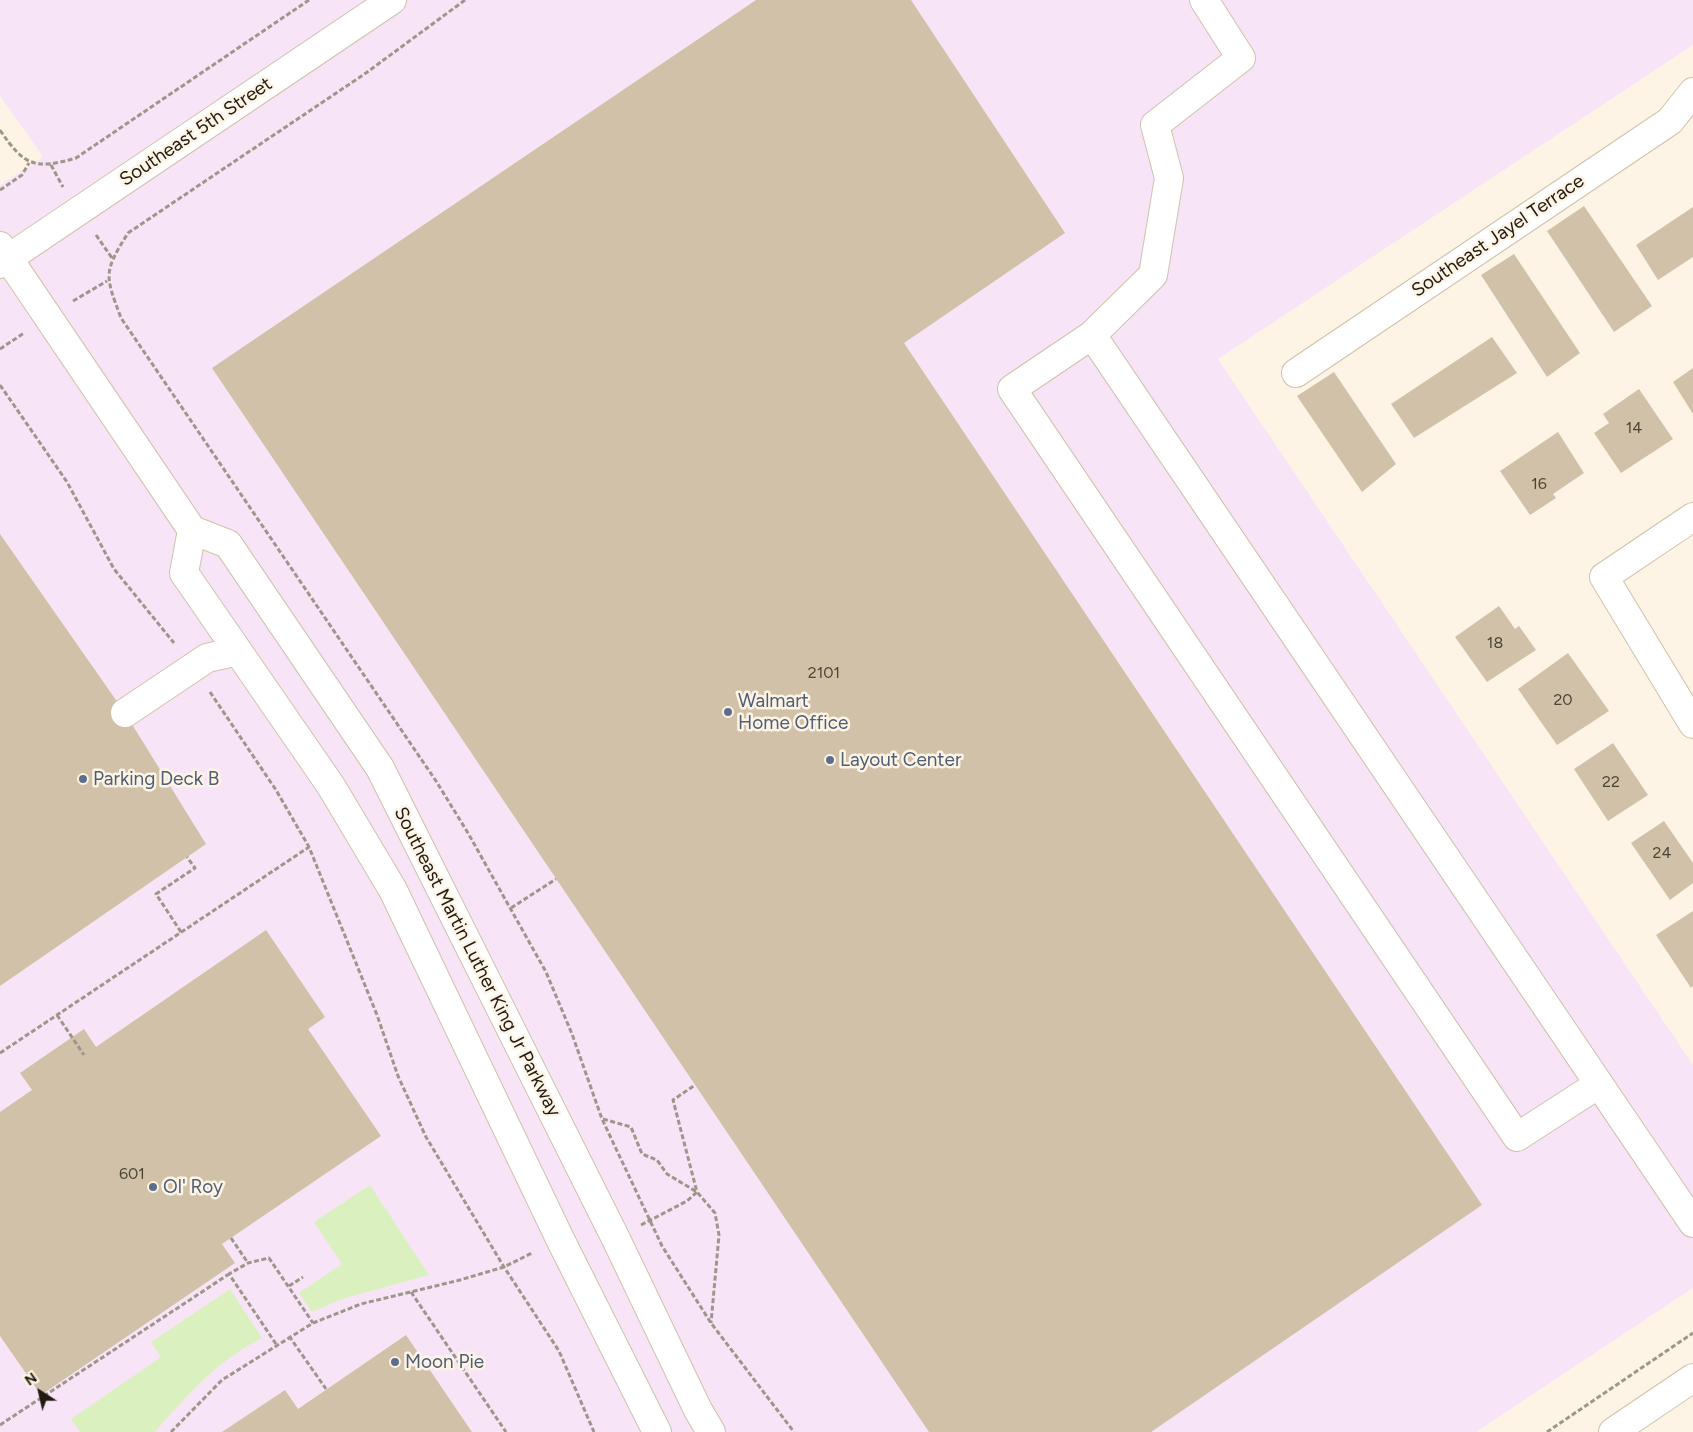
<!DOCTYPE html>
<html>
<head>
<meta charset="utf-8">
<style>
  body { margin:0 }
  #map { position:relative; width:1693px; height:1432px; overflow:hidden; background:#fef4e5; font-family:Figtree,sans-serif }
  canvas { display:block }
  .north { position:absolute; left:15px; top:1367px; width:50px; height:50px; -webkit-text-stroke:4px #fef4e5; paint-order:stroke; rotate:325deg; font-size:14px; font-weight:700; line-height:20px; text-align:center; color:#211b12 }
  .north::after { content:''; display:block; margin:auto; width:18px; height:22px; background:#211b12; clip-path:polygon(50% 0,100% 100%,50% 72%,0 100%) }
</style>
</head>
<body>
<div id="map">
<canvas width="1693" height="1432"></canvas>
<div class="north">N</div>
</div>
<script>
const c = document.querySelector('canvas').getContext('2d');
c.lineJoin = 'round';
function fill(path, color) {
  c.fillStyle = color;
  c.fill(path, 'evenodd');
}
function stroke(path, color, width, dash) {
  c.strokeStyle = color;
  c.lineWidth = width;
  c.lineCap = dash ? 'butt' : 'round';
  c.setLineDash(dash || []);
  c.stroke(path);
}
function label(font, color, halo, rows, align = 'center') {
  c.font = font + ' Figtree,sans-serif';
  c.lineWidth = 5;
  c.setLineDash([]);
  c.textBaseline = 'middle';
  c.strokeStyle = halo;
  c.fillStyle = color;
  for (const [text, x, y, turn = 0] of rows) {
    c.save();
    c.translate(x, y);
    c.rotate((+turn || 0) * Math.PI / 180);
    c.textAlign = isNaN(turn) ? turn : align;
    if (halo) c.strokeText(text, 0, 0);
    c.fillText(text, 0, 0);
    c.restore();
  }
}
const commercial = new Path2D(`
  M0,0h1693v45l-475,314 475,706v223l-217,144h-1476v-1247l43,-28 -43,-61z`);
const green = new Path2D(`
  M370,1185l59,90 -87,24 -30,13 -13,-19 43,-29 -28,-42z
  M230,1289l32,49c-43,21 -77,59 -107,94h-75l-9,-13 90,-62 -10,-15z`);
const building = new Path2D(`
  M756,0h155l154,233 -161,110 578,862 -331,227h-222l-717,-1064z
  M1584,206l68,100 -38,26 -67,-101z
  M1693,207v50l-35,23 -22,-35z
  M1514,254l66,99 -33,24 -66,-102z
  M1492,337l25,36 -103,65 -23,-34z
  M1693,368v46l-20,-32z
  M1334,372l62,92 -34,28 -65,-96z
  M1639,389l34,50 -52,34 -27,-40 15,-10 -6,-9z
  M1558,432l26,41 -31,21 3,4 -26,17 -30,-44z
  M0,534l125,179 81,131 -206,142z
  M1499,606l16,23 4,-3 17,24 -49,32 -32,-45z
  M1568,653l41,58 -52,34 -39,-56z
  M1613,743l35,52 -40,26 -34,-52z
  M1664,821l29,42v20l-23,17 -39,-57z
  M1693,911v75l-2,2 -35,-53z
  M266,930l59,87 -17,12 73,107 -159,108 13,19 -194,132 -41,-59v-224l32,-22 -12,-17 64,-44 12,18z
  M406,1335l66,97h-250l63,-42 13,19z`);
const path = new Path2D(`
  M465,0l-99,73 -238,160c-25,40 -23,42 -7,85l315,463 32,52 78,139 26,62 30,85 60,127 49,77 83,109
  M0,130c24,36 35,40 76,28l233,-158
  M51,165l12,22
  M0,190l22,-15 7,-12
  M96,235l16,23
  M73,301l34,-20
  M0,349l24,-16
  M0,385l67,97 47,87 60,74
  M210,692l66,98 33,57 68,168 21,61 28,61 78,130 55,84 35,81
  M511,908l45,-29
  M181,932l-25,-38 39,-26 -8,-11
  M57,1015l27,40
  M0,1053l309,-206
  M603,1119l28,8 11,27 15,6 10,14 30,18 18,21 4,22 -8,88
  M641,1225l46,-24 10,-9 -24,-92 22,-15
  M231,1238l17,25
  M289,1286l14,-9
  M411,1292l95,140
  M289,1336l37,53
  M276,1344l-47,-70 19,-11 21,-5 44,65
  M0,1425l229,-151
  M171,1432l51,-52 91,-57 48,-19 99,-24 44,-13 28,-14
  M1547,1432l146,-99`);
const minor = new Path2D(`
  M1204,0l37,58 -86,67 14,53 -16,97 -61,60 601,888
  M0,246l192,284 36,14 152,224 236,471 82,171 13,22
  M0,264l392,-264
  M1092,335l-80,54 505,748 82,-53
  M1296,373l374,-252 23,-29
  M1693,517l-89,60 89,147
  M192,530l-8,43 147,213 62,104 167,349 97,193
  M125,713l82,-55 31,-7`);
const major = new Path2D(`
  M1613,1432l80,-54`);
const markers = [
  [728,712,5,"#5c6f8a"],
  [830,760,5,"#5c6f8a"],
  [83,779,5,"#5c6f8a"],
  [153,1187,5,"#5c6f8a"],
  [395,1362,5,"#5c6f8a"]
];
const numberNames = [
  ["14",1634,428],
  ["16",1539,484],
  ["18",1495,643],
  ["2101",824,673],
  ["20",1563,700],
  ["22",1611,782],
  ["24",1662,853],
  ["601",132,1174]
];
const streetNames = [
  ["Southeast 5th Street",196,132,-34],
  ["Southeast Jayel Terrace",1498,236,-34],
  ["Southeast Martin Luther King Jr Parkway",477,962,63]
];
const serviceNames = [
  ["Walmart",738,701],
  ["Home Office",738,723],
  ["Layout Center",840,760],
  ["Parking Deck B",93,779],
  ["Ol' Roy",163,1187],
  ["Moon Pie",405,1362]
];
fill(commercial, '#f7e5f7');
fill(green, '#daf1bf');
fill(building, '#d1c1a9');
stroke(minor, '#d1c1a9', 30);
stroke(major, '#d1c1a9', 30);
stroke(path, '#9e968a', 3, [5, 2.5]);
stroke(minor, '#fff', 28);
stroke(major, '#fff', 28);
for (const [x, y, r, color] of markers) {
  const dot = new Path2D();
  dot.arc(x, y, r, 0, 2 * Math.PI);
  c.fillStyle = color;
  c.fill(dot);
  stroke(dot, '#fef4e5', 2);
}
label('16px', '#4d4438', null, numberNames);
label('19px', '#211b12', '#fef4e5', streetNames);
label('19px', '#4e5e75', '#fef4e5', serviceNames, 'left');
</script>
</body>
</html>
